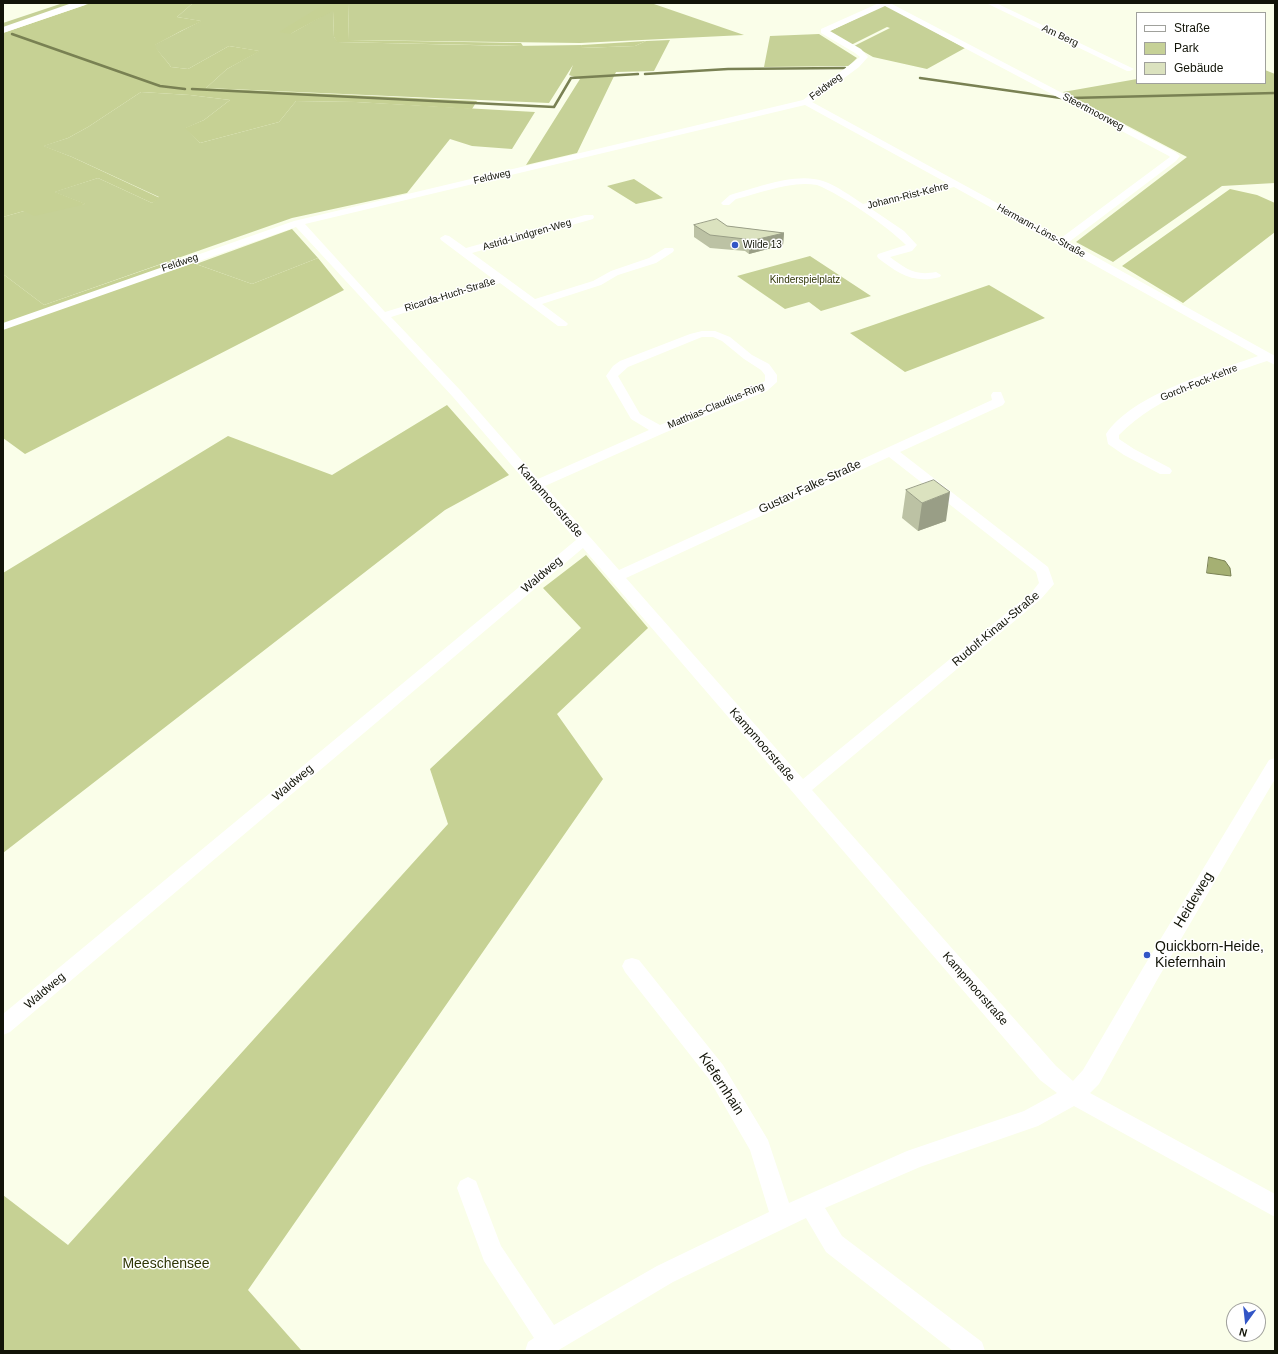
<!DOCTYPE html>
<html>
<head>
<meta charset="utf-8">
<style>
  body { margin:0 }
  #map { position:relative; width:1278px; height:1354px; overflow:hidden; background:#fafee9; font-family:Arial,sans-serif }
  canvas { display:block }
  .frame { position:absolute; inset:0; border:4px solid #121408; pointer-events:none }
  .legend { position:absolute; left:1136px; top:12px; width:130px; height:72px; box-sizing:border-box; background:#fff; border:1px solid #a0a19c; margin:0; padding:5px 7px; list-style:none; font-size:12px; color:#121408 }
  .legend li { display:flex; align-items:center; gap:8px; height:20px }
  .legend b { width:20px; border:1px solid #a0a19c }
  .north { position:absolute; left:1226px; top:1302px; width:40px; height:40px; box-sizing:border-box; background:#fff; border:1px solid #a0a19c; border-radius:50%; rotate:195deg; font-size:11px; font-weight:700; line-height:16px; text-align:center; color:#121408 }
  .north::after { content:''; display:block; margin:auto; width:14px; height:18px; background:#3356c6; clip-path:polygon(50% 0,100% 100%,50% 72%,0 100%) }
</style>
</head>
<body>
<div id="map">
<canvas width="1278" height="1354"></canvas>
<div class="frame"></div>
<ul class="legend">
<li><b style="height:5px;background:#fff"></b>Straße</li>
<li><b style="height:11px;background:#c6d197"></b>Park</li>
<li><b style="height:11px;background:#dbe2bf"></b>Gebäude</li>
</ul>
<div class="north">N</div>
</div>
<script>
const c = document.querySelector('canvas').getContext('2d');
c.lineJoin = 'round';
function fill(path, color) {
  c.fillStyle = color;
  c.fill(path, 'evenodd');
}
function stroke(path, color, width, dash) {
  c.strokeStyle = color;
  c.lineWidth = width;
  c.lineCap = dash ? 'butt' : 'round';
  c.setLineDash(dash || []);
  c.stroke(path);
}
function label(font, color, halo, rows, align = 'center') {
  c.font = font + ' Arial,sans-serif';
  c.lineWidth = 3;
  c.setLineDash([]);
  c.textBaseline = 'middle';
  c.strokeStyle = halo;
  c.fillStyle = color;
  for (const [text, x, y, turn = 0] of rows) {
    c.save();
    c.translate(x, y);
    c.rotate((+turn || 0) * Math.PI / 180);
    c.textAlign = isNaN(turn) ? turn : align;
    if (halo) c.strokeText(text, 0, 0);
    c.fillText(text, 0, 0);
    c.restore();
  }
}
const green = new Path2D(`
  M63,3h15l-75,26v-6z
  M193,3l143,1 -46,30 43,-24 1,27 4,5 175,4 69,-1 -1,3 54,-2 11,-5 24,-1 -16,31 -38,1 -39,81 -51,12 54,-86 -11,-4 4,-10 -24,38 -343,-15 21,-19 32,-18 -30,-5 -41,23 -17,-2c-5,-8 -12,-13 -17,-22l47,-24 -24,-4z
  M352,3h299l93,32 -164,8 -231,-3 -1,-36z
  M885,5l80,43 -38,21 -54,-12 -19,-11 36,-18 -3,-1 -36,18 -23,-13z
  M819,34l38,24 -8,8 -85,1 6,-31z
  M1265,70l10,4v109l-53,3 -109,76 -37,-20 111,-85 -124,-65 74,-13v4h128z
  M141,92l49,3 40,5 -26,20 -18,8 14,15 79,-21 17,-21 60,1 179,10 -23,37 -40,-3 -22,-7 -43,54 -115,25 -248,87 -41,-31v-57l21,-6 61,-7 -31,-12 44,-14 54,25 7,-6 -87,-40 -29,-11 25,-8 20,-11z
  M634,179l29,19 -27,6 -29,-18z
  M292,229l26,29 -66,26 -56,-20z
  M810,256l61,40 -50,15 -12,-9 -24,7 -48,-33z`);
const forest = new Path2D(`
  M91,3h102l-16,14 25,4 -21,10 -26,14c4,9 11,14 16,22l17,2 41,-23 31,5 -33,18 -21,19 271,13 -5,8 -116,-7 -60,-1 -17,21 -79,21 -15,-15 19,-8 26,-20 -40,-5 -49,-3 -53,35 -20,11 -24,8 28,11 88,41 -8,5 -54,-25 -43,14 31,12 -52,12 -10,-5 -21,6v-184z
  M333,3h15l1,37 172,3 2,3 -186,-4 -3,-5 -1,-26 -43,23 -11,-2 39,-24 17,-4z
  M646,41l-11,5 -55,2 2,-3z
  M1230,189l27,6 18,8v29l-92,71 -61,-37z
  M179,258l73,26 66,-26 26,32 -319,164 -22,-16v-164l41,31z
  M989,285l56,33 -140,54 -55,-39z
  M447,405l62,70 -64,35 -442,343v-280l225,-137 104,39z
  M586,555l62,73 -91,86 46,65 -355,511 53,60 -298,1v-156l65,50 380,-421 -18,-55 151,-141 -38,-40z`);
const water = new Path2D(`
  M1209,557l16,4 5,7 1,8 -24,-3z`);
const stream = new Path2D(`
  M12,34l148,52 25,3
  M645,74l83,-5 117,-1
  M920,78l141,20
  M192,89l362,18 17,-29 67,-4
  M1071,98l204,-5`);
const street = new Path2D(`
  M879,3h11l285,149 5,4 -4,5 -107,81 206,114v9l-8,-4c-53,18 -108,34 -148,74v4l15,10 36,19 2,3 -2,3h-10l-36,-19 -16,-11 -2,-10c28,-41 107,-62 152,-78l-304,-169 -84,21 34,23 13,14 -5,6 -22,6c16,12 25,19 46,15l5,3 -1,2c-27,7 -41,-3 -62,-19l-1,-2 1,-2 28,-9c-19,-19 -64,-50 -89,-60 -26,-5 -56,8 -81,14l-7,6h-6l-2,-2 9,-8c27,-7 65,-23 93,-14 14,5 28,15 40,23l84,-21 -142,-78 -500,119 80,88 108,-33 -52,-39 -1,-2 5,-3 4,1 17,12 119,-33h8l1,2 -1,2 -121,34 63,46 58,-18 18,-10 38,-13 16,-10h8l1,2 -1,2 -17,11 -38,12 -17,10 -59,19 24,18 2,2 -2,2h-8l-58,-43 -109,34 70,74 77,88 111,-49 -18,-11 -25,-43 7,-10 7,-5 70,-27 12,-3h13l15,6 22,18 17,9 8,11v7l-10,9 -103,42 -119,53 74,84 373,-170 -1,-5 2,-3h8l4,10 -2,3 -103,47 148,115 6,17 -13,15 -229,191 244,276 17,15 10,-11 60,-102 126,-208 6,-2v21l-118,201 -58,104 -9,9 185,101v23l-201,-111 -36,20 -118,41 -95,41 17,28 140,106 3,9h-32l-127,-99 -20,-34 -133,64 -116,69h-32l3,-9 6,-4 -50,-77 -27,-73 3,-7 8,-4 8,4 25,65 53,79 103,-59 112,-54 -19,-62 -41,-71 -84,-107 -3,-6 3,-6 7,-2 7,2 84,105 45,75 21,63 118,-52 117,-40 33,-18 -17,-13 -457,-532 -573,484 -7,3v-21l573,-474 -123,-143 -157,-170 -293,103v-7l291,-102 509,-121 57,-43 -5,-4 -34,-20v-4zM885,6l284,150 1,1 -109,81 -249,-136 47,-35 9,-10 -7,-8 -31,-18zM702,337h11l9,4 22,18 17,11 4,5v6l-6,4 -99,40 -20,-11 -22,-38 10,-9zM889,457l147,115 3,11 -8,10 -228,186 -177,-201z
  M986,3h10l138,66 -4,2h-3z`);
const primary = new Path2D(`
  M72,3h15l-2,2 -82,28v-6z`);
const wall = new Path2D(`
  M694,225l33,1 57,7 -1,12 -34,9 -4,-3 -35,-3 -16,-11z
  M906,490l40,31 -28,10 -16,-13z`);
const shadedWall = new Path2D(`
  M784,233l-1,12 -34,9 1,-13z
  M950,492l-4,29 -28,10 4,-28z`);
const building = new Path2D(`
  M717,219l10,7 57,7 -34,8 -5,-2 -35,-4 -16,-10z
  M934,480l16,12 -28,11 -16,-13z`);
const markers = [
  [735,245,4,"#3356c6"],
  [1147,955,4,"#3356c6"]
];
const farStreetnames = [
  ["Am Berg",1060,36,25],
  ["Feldweg",826,87,-37],
  ["Steertmoorweg",1093,112,28],
  ["Feldweg",492,177,-13],
  ["Johann-Rist-Kehre",908,196,-14],
  ["Hermann-Löns-Straße",1041,231,29],
  ["Astrid-Lindgren-Weg",527,235,-16],
  ["Feldweg",180,263,-19],
  ["Ricarda-Huch-Straße",450,295,-17],
  ["Gorch-Fock-Kehre",1199,383,-22],
  ["Matthias-Claudius-Ring",716,406,-23]
];
const farPoinames = [
  ["Wilde 13",743,245]
];
const farParknames = [
  ["Kinderspielplatz",805,280]
];
const streetNames = [
  ["Gustav-Falke-Straße",810,487,-25],
  ["Kampmoorstraße",550,501,49],
  ["Waldweg",542,575,-40],
  ["Rudolf-Kinau-Straße",996,629,-40],
  ["Kampmoorstraße",762,745,49],
  ["Waldweg",293,783,-40],
  ["Kampmoorstraße",975,989,49],
  ["Waldweg",45,991,-40]
];
const nearStreetnames = [
  ["Heideweg",1194,900,-59],
  ["Kiefernhain",721,1084,57]
];
const nearPoinames = [
  ["Quickborn-Heide,",1155,947],
  ["Kiefernhain",1155,963]
];
const nearParknames = [
  ["Meeschensee",166,1264]
];
fill(green, '#c6d197');
fill(forest, '#c6d194');
fill(water, '#a5b073');
stroke(water, '#798153', 1);
stroke(stream, '#798153', 2.5);
fill(street, '#fff');
fill(primary, '#fff');
fill(wall, '#bcc2a4');
fill(shadedWall, '#999e86');
fill(building, '#dbe2bf');
stroke(building, '#999e86', 1);
for (const [x, y, r, color] of markers) {
  const dot = new Path2D();
  dot.arc(x, y, r, 0, 2 * Math.PI);
  c.fillStyle = color;
  c.fill(dot);
  stroke(dot, '#fff', 1.5);
}
label('10px', '#121408', '#fff', farStreetnames);
label('10px', '#121408', '#fff', farPoinames, 'left');
label('10px', '#2f3505', '#fff', farParknames);
label('12px', '#121408', '#fff', streetNames);
label('14px', '#121408', '#fff', nearStreetnames);
label('14px', '#121408', '#fff', nearPoinames, 'left');
label('14px', '#2f3505', '#fff', nearParknames);
</script>
</body>
</html>
